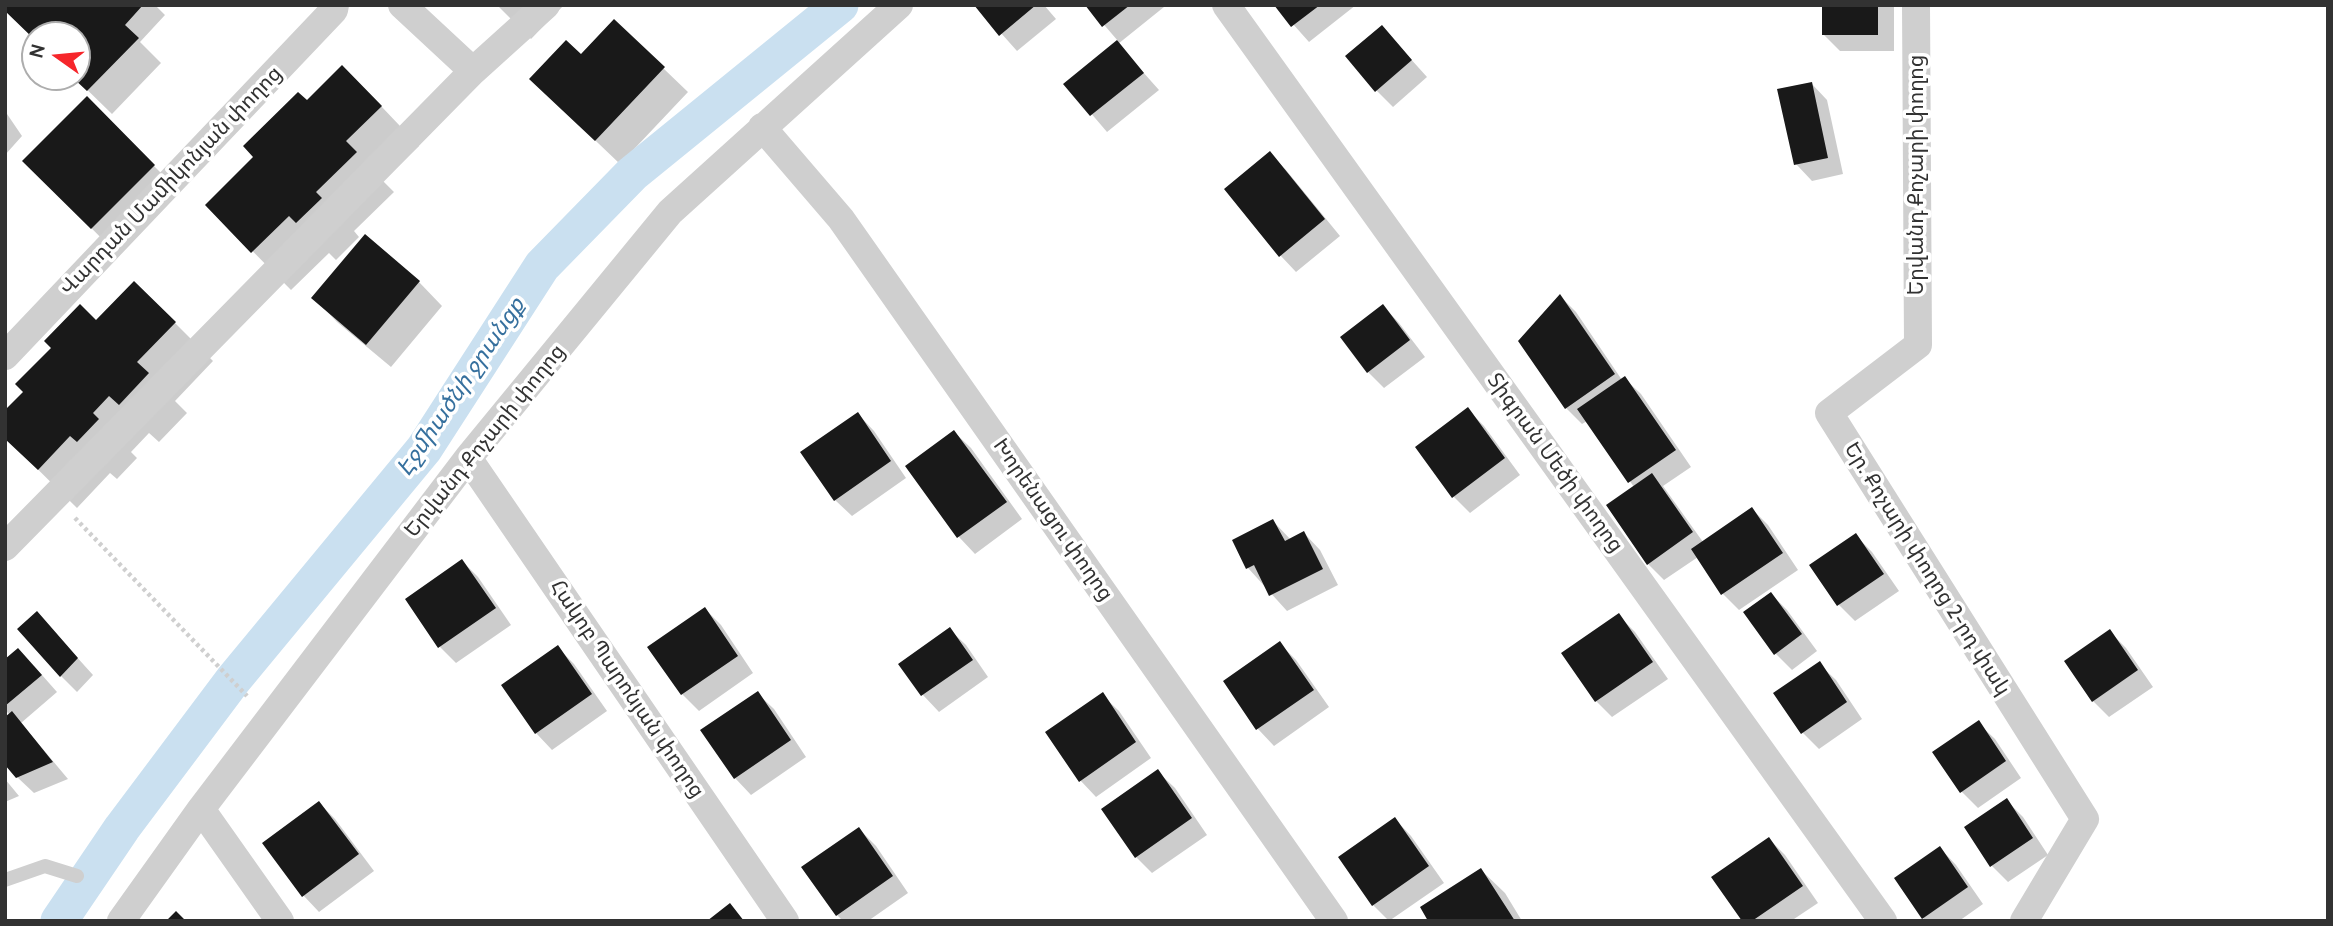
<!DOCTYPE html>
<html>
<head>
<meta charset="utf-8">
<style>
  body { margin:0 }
  #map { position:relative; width:2333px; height:926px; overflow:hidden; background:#fff; font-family:Cabin,sans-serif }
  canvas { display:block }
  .frame { position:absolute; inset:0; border:7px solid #323232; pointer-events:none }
  .north { position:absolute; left:21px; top:21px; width:70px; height:70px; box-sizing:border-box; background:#fff; border:2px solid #adadad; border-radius:50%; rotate:285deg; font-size:19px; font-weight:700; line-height:28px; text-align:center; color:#323232 }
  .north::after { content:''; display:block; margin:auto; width:24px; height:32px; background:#f6262b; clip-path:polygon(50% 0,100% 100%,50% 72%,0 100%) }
</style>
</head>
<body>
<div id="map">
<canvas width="2333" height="926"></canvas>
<div class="frame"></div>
<div class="north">N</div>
</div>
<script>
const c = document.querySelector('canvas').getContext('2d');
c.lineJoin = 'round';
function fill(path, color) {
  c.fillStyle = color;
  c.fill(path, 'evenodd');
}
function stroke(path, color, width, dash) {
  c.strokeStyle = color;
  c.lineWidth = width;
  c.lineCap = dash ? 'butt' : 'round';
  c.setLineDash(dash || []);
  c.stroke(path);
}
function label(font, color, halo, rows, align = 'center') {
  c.font = font + ' Cabin,"Noto Sans Armenian",sans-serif';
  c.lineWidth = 7;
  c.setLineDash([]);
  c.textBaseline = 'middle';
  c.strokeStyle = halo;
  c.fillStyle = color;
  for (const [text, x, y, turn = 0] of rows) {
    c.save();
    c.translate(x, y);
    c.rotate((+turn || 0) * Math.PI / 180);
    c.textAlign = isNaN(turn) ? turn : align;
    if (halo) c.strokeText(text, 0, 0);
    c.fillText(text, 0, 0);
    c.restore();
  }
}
const shadow = new Path2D(`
  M10,5h145l10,10 -25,27 21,21 -49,51 -38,-37h3v-42h-42v3z
  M497,5h67l-33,34z
  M976,5h68l12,14 -39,32z
  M1087,5h75l2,2 -46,37 41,46 -52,42 -41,-48 52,-43z
  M1276,5h80l-47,37z
  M1824,5h70v46h-54l-17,-17z
  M614,21l74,71 -68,72 -65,-62 26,-46z
  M1382,27l45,50 -34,30 -16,-16z
  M1811,83l16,17 16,74 -31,7 -16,-17z
  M87,99l90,90 -62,63 -90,-91z
  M307,103l74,3 38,40 -36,35 11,11 -40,39 5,6 -23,23 -7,-7 -38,37 -84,-85z
  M5,111l17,25 -17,19z
  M1269,153l17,17 54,66 -44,36 -16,-17z
  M419,282l23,24 -51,61 -54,-45 -23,-24z
  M1560,296l16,16 46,68 2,-2 17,16 50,73 -28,19 40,56 49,-33 16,16 30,45 -59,40 -16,-16 -25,-37 -34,23 -16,-16 -14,-77 -47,-66 -5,3 -16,-16z
  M1383,306l16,17 26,34 -41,31 -16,-16z
  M96,322l79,1 38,38 -38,40 12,12 -28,29 -10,-9 -18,19 6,6 -20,21 -7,-6 -33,35 -72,-71z
  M1468,410l16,16 36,49 -50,38 -16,-16z
  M858,414l16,17 32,47 -54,38 -17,-16z
  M954,432l17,16 51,71 -47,35 -16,-17 -51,-71z
  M1273,521l18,19 13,-7 16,17 18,35 -51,26 -39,-43z
  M1855,535l17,17 27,39 -44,30 -16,-16z
  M462,561l16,16 33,48 -55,38 -16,-16z
  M1771,594l16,16 30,41 -25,19 -16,-16 -30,-42z
  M705,609l16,16 32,48 -54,38 -17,-17 -32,-47z
  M37,613l56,62 -16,17 -16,-16z
  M1618,615l17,17 33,47 -56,38 -16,-16z
  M949,629l17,16 22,32 -49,35 -16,-17 -23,-31z
  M2110,632l16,16 27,39 -44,30 -16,-16z
  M1280,644l16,16 33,47 -55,39 -16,-17 -33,-47z
  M558,648l16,16 33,47 -55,39 -16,-17z
  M5,661l29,5 23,26 -36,31 47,56 -34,14 -17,-16 -7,-62 -5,-5z
  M1819,664l17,16 26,39 -43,30 -16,-16z
  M757,693l17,16 32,48 -55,38 -16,-17 -33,-47z
  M1102,695l17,16 32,47 -55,39 -16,-17z
  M1978,723l17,16 26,39 -43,30 -16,-16 -27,-39z
  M1158,772l17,16 32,47 -55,38 -16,-16z
  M5,779l14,17 -14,6z
  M2007,801l16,16 25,38 -40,27 -16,-16z
  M319,803l16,16 39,52 -55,41 -16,-17z
  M1395,819l16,17 33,47 -55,38 -16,-16z
  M859,829l17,17 32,47 -40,28h-25l-6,-6z
  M1769,839l16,16 33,48 -27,18h-47z
  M1940,848l16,17 27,39 -24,17h-33l-3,-3z
  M1481,870l24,23 17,28h-92z`);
const canal = new Path2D(`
  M59,921l63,-93 111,-148 191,-231 118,-183 90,-92 208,-169`);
const building = new Path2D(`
  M8,5h135l-18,20 14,13 -52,53 -15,-14h5v-42h-42v5l-30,-29z
  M974,5h62l-37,31z
  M1085,5h45l-28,22z
  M1274,5h46l-29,22z
  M1822,5h56v30h-56z
  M614,19l51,48 -70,74 -66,-62 37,-39 15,14z
  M1382,25l30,35 -37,32 -30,-36z
  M1117,40l27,33 -54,43 -27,-32z
  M342,65l40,41 -36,35 11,11 -41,40 6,6 -26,25 -7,-7 -38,37 -46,-48 48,-48 -10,-11 55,-54 9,8z
  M1812,82l16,76 -34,7 -17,-76z
  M87,96l68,69 -64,64 -69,-68z
  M1270,151l55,68 -46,38 -55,-68z
  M365,234l55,47 -54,64 -55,-47z
  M134,281l42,41 -39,40 12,11 -30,32 -10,-9 -16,17 6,6 -22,23 -7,-6 -32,34 -33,-31v-29l18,-18 -8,-8 36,-36 -7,-7 36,-37 16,16z
  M1560,294l55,80 -50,35 -47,-68z
  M1383,304l27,36 -43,33 -27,-36z
  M1625,376l51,74 -48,33 -51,-74z
  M1468,407l37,51 -53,40 -37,-51z
  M858,412l33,49 -57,40 -34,-49z
  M954,430l53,72 -50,36 -52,-72z
  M1652,473l41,59 -46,33 -41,-60z
  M1752,507l31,46 -62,42 -30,-46z
  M1273,519l12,22 19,-10 19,38 -54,27 -15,-31 -8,4 -14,-29z
  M1856,533l28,41 -47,32 -28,-41z
  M462,559l34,49 -58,40 -33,-49z
  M1771,592l31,42 -28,21 -31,-43z
  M705,607l33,49 -57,39 -34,-48z
  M37,611l41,47 -18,19 -43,-48z
  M1619,613l34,49 -58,40 -34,-49z
  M950,627l23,33 -52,36 -23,-32z
  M2110,629l28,41 -46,32 -28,-41z
  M1280,641l34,49 -58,40 -33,-49z
  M558,645l34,49 -57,40 -34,-49z
  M18,648l24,27 -37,31v-47z
  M1820,661l27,41 -46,32 -28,-41z
  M758,691l33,49 -57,39 -34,-49z
  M1103,692l33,50 -57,40 -34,-50z
  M12,711l41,51 -37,16 -11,-13v-48z
  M1979,720l27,41 -46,32 -28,-41z
  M1158,769l34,49 -57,40 -34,-49z
  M2007,798l26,40 -43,29 -26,-40z
  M319,801l40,53 -57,43 -40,-54z
  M1395,817l34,49 -57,40 -34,-49z
  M859,827l34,49 -57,40 -35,-49z
  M1769,837l34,49 -51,35h-10l-31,-44z
  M1940,846l28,41 -46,32 -28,-41z
  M1481,868l34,53h-87l-8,-14z
  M730,903l14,18h-37z
  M176,911l10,10h-20z`);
const path = new Path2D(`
  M75,518l172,178`);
const lane = new Path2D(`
  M5,880l40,-14 32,10`);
const street = new Path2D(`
  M402,5l71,66
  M1226,5l657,916
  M1916,5l2,340 -89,68 256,406 -61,102
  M762,127l79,92 493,702
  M5,356l329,-346 1,-5
  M468,458l317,463
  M5,547l468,-476 73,-66
  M201,809l79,112
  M121,921l80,-112 267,-351 202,-246 229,-207`);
const streetNames = [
  ["Երվանդ Քոչարի փողոց",1917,175,-90],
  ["Վարդան Մամիկոնյան փողոց",171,181,-46],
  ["Երվանդ Քոչարի փողոց",485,441,-51],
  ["Տիգրան Մեծի փողոց",1555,463,54],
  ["Խորենացու փողոց",1053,520,55],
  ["Եր. Քոչարի փողոց 2-րդ փակ",1927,569,58],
  ["Հակոբ Պարոնյան փողոց",627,689,56]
];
const waterNames = [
  ["Էջմիածնի ջրանցք",461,387,-56]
];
fill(shadow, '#0003');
stroke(canal, '#cae0f0', 37);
fill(building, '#191919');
stroke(path, '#cfcfcf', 4.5, [3.5, 3.5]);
stroke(lane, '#cfcfcf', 14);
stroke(street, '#cfcfcf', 28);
label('21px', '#323232', '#fff', streetNames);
label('italic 23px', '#36709e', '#fff', waterNames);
</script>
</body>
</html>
